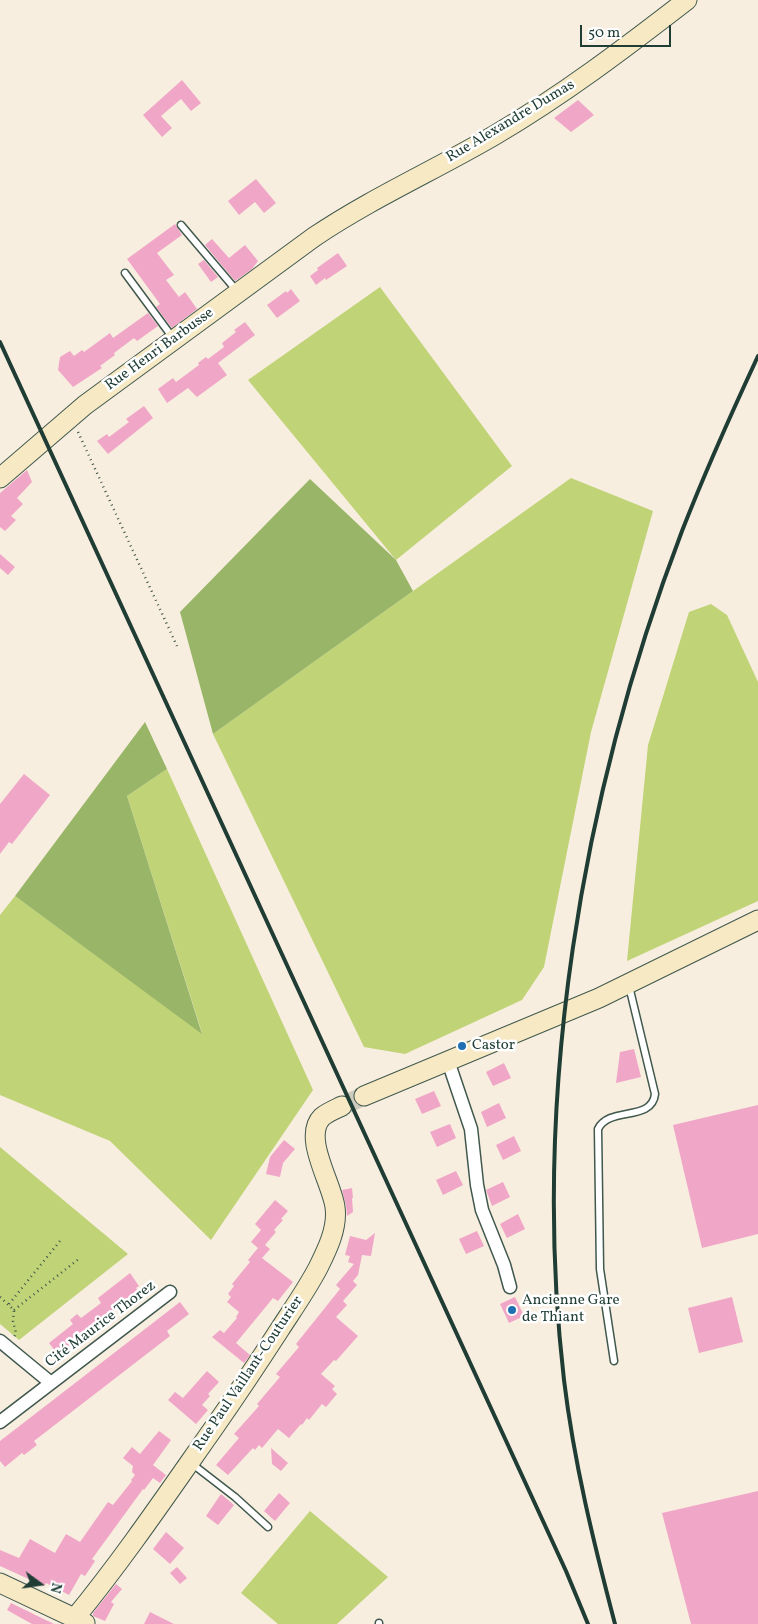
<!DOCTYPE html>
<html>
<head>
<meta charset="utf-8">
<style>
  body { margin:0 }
  #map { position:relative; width:758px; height:1624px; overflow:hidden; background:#f8eedf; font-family:Vollkorn,serif }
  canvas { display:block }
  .north { position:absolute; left:15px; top:1559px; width:50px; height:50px; -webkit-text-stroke:4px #fff; paint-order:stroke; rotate:104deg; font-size:14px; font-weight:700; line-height:20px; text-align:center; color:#1f3d34 }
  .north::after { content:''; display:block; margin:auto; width:18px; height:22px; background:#1f3d34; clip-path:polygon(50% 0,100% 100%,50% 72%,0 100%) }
  .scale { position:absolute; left:580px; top:25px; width:91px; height:22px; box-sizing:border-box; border:2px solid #1f3d34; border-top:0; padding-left:6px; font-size:15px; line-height:18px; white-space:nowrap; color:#1f3d34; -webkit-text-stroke:4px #fff; paint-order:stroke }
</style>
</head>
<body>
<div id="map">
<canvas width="758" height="1624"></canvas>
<div class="north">N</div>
<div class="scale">50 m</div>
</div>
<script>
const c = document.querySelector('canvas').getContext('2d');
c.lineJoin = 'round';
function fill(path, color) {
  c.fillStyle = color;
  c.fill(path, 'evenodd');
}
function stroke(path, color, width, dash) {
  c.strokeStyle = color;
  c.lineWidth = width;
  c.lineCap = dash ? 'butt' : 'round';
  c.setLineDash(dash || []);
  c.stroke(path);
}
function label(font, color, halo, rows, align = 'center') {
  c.font = font + ' Vollkorn,serif';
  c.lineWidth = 5;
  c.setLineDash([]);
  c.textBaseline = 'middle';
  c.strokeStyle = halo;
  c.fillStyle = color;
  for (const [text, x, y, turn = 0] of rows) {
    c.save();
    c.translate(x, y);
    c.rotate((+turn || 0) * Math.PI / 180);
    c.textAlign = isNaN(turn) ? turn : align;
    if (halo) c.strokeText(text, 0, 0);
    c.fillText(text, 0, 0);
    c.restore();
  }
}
const green = new Path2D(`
  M380,287l132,179 -116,94 -148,-180z
  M571,478l82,33 -62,221 -47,235 -22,33 -117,54 -41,-7 -151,-313z
  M711,604l16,11 31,67v219l-131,60 21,-216 41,-133z
  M167,769l146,321 -102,150 -101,-99 -110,-46v-180l15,-19 187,137 -75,-237z
  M0,1147l128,107 -109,86 -19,-16z
  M310,1511l78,66 -51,47h-59l-37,-31z`);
const forest = new Path2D(`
  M310,479l86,81 17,31 -200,143 -33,-122z
  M145,722l22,47 -40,27 75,238 -187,-138z`);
const building = new Path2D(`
  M182,80l19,23 -10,8 -10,-12 -20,17 11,12 -10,9 -19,-22z
  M578,100l16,15 -23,17 -17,-14z
  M256,179l20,24 -12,10 -9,-11 -16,13 -11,-14z
  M175,224l7,11 -25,18 17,22 -8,5 13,17 6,-5 12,17 -25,19 -16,-21 4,-3 -33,-45z
  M212,239l17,19 16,-13 13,16 -6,8 -17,12 -30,-36z
  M338,253l9,13 -21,14 -1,-2 -9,7 -6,-9 8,-6 -1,-2z
  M204,260l14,17 -7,5 -13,-18z
  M291,289l9,12 -23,17 -10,-13 19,-14 1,2z
  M148,313l10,13 -21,15 -3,-3 -20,15 1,2 -15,11 2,2 -29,19 -15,-17 2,-13 10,-6 4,5 8,-6 2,2 26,-19 3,5z
  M245,322l10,13 -37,28 9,12 -30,22 -9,-9 -21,15 -9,-14 15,-11 3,4 23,-17 -1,-2 8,-6 2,2 16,-12 -2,-4 14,-11 -2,-2z
  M144,406l9,12 -45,36 -11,-13 10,-7 2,3 20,-15 -3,-3z
  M27,470l5,12 -15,16 6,6 -12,12 5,4 -11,11 -5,-4v-34z
  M0,554l15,13 -7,8 -8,-7z
  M24,774l26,21 -38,49 -3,-2 -9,12v-50z
  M634,1049l7,28 -25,6 4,-31z
  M504,1063l7,15 -18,8 -7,-14z
  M434,1091l7,15 -19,8 -7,-15z
  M499,1103l7,15 -19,9 -6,-15z
  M758,1105v129l-56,14 -29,-123z
  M450,1124l6,14 -19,9 -7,-15z
  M514,1136l7,15 -18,9 -7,-15z
  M284,1140l11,9 -12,14 -3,14 -14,-3 4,-17z
  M456,1171l7,14 -20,10 -7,-15z
  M503,1182l7,15 -18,9 -6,-16z
  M352,1188l1,10h-1l1,14 -6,4 -1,-11 -4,-15z
  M275,1200l13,11 -7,8 2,1 -9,10 2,2 -11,13 5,4 -8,9 31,24 -15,19 -5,-3 -37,45 14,12 -6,8 -32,-26 8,-7 4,3 13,-15 -1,-1 3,-5 -12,-10 4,-5 -3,-3 6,-8 -2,-2 18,-22 -2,-2 10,-12 -7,-6 10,-12 -6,-6z
  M518,1214l7,15 -18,9 -7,-14z
  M477,1231l7,15 -18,8 -7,-15z
  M375,1233l-4,23 -9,-1 -4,20 -5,6 4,4 -14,16 4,4 -11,12 22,19 -22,25 -2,-1 -13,14 14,12 -3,3 5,5 -11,13 -4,-3 -13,16 -2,-2 -5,7 -1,-1 -12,14 -11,-9 -16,19 -3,-3 -4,5 -2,-2 -25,27 -12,-10 23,-27 -5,-4 25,-28 -2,-2 23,-27 -4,-3 23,-27 -3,-3 44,-55 -4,-4 18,-21 -6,-2 2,-6 -5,-1 5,-19 16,4z
  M130,1273l9,13 -3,2 3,4 -77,59 -3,-4 -4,4 -6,-8 24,-19 -3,-4 7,-6 4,4 20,-15 -3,-5z
  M515,1297l9,19 -15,7 -9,-19z
  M732,1297l11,45 -44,11 -11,-45z
  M180,1302l9,12 -22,17 3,5 -136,105 3,4 -13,10 -2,-2 -17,14 -5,-6v-20z
  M207,1371l12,11 -11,12 2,2 -8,9 6,5 -12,14 -28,-24 7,-8 8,6z
  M159,1431l12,9 -18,25 13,10 -6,8 -7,-5 -9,12 -1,-1 -51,70 3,2 -10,15 -4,-2 -12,21 -23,-12 -2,3 -44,-20v-16l19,8 11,-19 25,14 11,-19 14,8 28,-40 5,3 19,-24 -1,-1 4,-5 -3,-3 1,-6 -10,-8 9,-11 8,7z
  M271,1448l17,15 -7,8 -9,-7z
  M758,1491v133h-67l-29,-111z
  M279,1493l11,10 -15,18 -11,-10z
  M221,1494l13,11 -16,20 -12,-9z
  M166,1532l18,16 -14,16 -17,-15z
  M177,1567l10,11 -7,6 -10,-11z
  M116,1584l6,5 -11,13 3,2 -9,17 -12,-5v-3z
  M11,1603l43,21h-22l-25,-14z
  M150,1612l24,12h-30z`);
const secondaryTunnel = new Path2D(`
  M342,1106l22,-10`);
const path = new Path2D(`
  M78,432l99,214
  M0,1297l14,13 -1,11 3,12 -2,4
  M9,1304l51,-63
  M14,1310l66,-52`);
const lane = new Path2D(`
  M181,225l56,66
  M125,273l48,65
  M614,1361l-14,-92 -2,-140c11,-23 54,-7 57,-35l-26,-108
  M191,1463l44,34 33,30
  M379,1623v1`);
const street = new Path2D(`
  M448,1061l23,68 6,56 5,25 22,55 6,22
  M0,1341l51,42
  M0,1422l170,-130`);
const secondary = new Path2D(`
  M0,478l85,-73 229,-168c58,-39 121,-67 181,-102 68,-40 130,-87 192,-135
  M364,1096l235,-98 159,-78
  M0,1583l85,40
  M74,1619c50,-61 94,-126 139,-190 23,-33 45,-66 67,-100 13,-20 27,-40 38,-61 9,-18 20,-40 17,-61 -3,-24 -33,-70 -13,-90 6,-5 14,-8 20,-11`);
const rail = new Path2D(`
  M0,342l566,1229 22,53
  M615,1624c-21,-80 -41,-161 -51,-244 -33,-283 17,-584 118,-849 23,-59 49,-117 76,-175`);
const markers = [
  [462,1046,5,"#1f6fb2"],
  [512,1310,5,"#1f6fb2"]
];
const streetNames = [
  ["Rue Alexandre Dumas",511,122,-31],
  ["Rue Henri Barbusse",160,350,-36],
  ["Cité Maurice Thorez",101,1325,-37],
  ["Rue Paul Vaillant-Couturier",249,1374,-56]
];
const poiNames = [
  ["Castor",472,1046],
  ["Ancienne Gare",522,1301],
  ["de Thiant",522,1318]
];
fill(green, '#c0d377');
fill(forest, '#98b568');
fill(building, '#f0a6c7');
stroke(secondaryTunnel, '#cdcbbd', 19, [19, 9]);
stroke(lane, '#40584e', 9);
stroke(street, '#40584e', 15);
stroke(secondary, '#40584e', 21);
stroke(path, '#40584e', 2.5, [1, 4]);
stroke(lane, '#fff', 6);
stroke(street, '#fff', 12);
stroke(secondary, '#f7e9c3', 19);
stroke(rail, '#1f3d34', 4);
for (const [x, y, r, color] of markers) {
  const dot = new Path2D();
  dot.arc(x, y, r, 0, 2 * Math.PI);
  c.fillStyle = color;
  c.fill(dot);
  stroke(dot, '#fff', 2);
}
label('15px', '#1f3d34', '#fff', streetNames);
label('15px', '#1f3d34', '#fff', poiNames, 'left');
</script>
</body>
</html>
